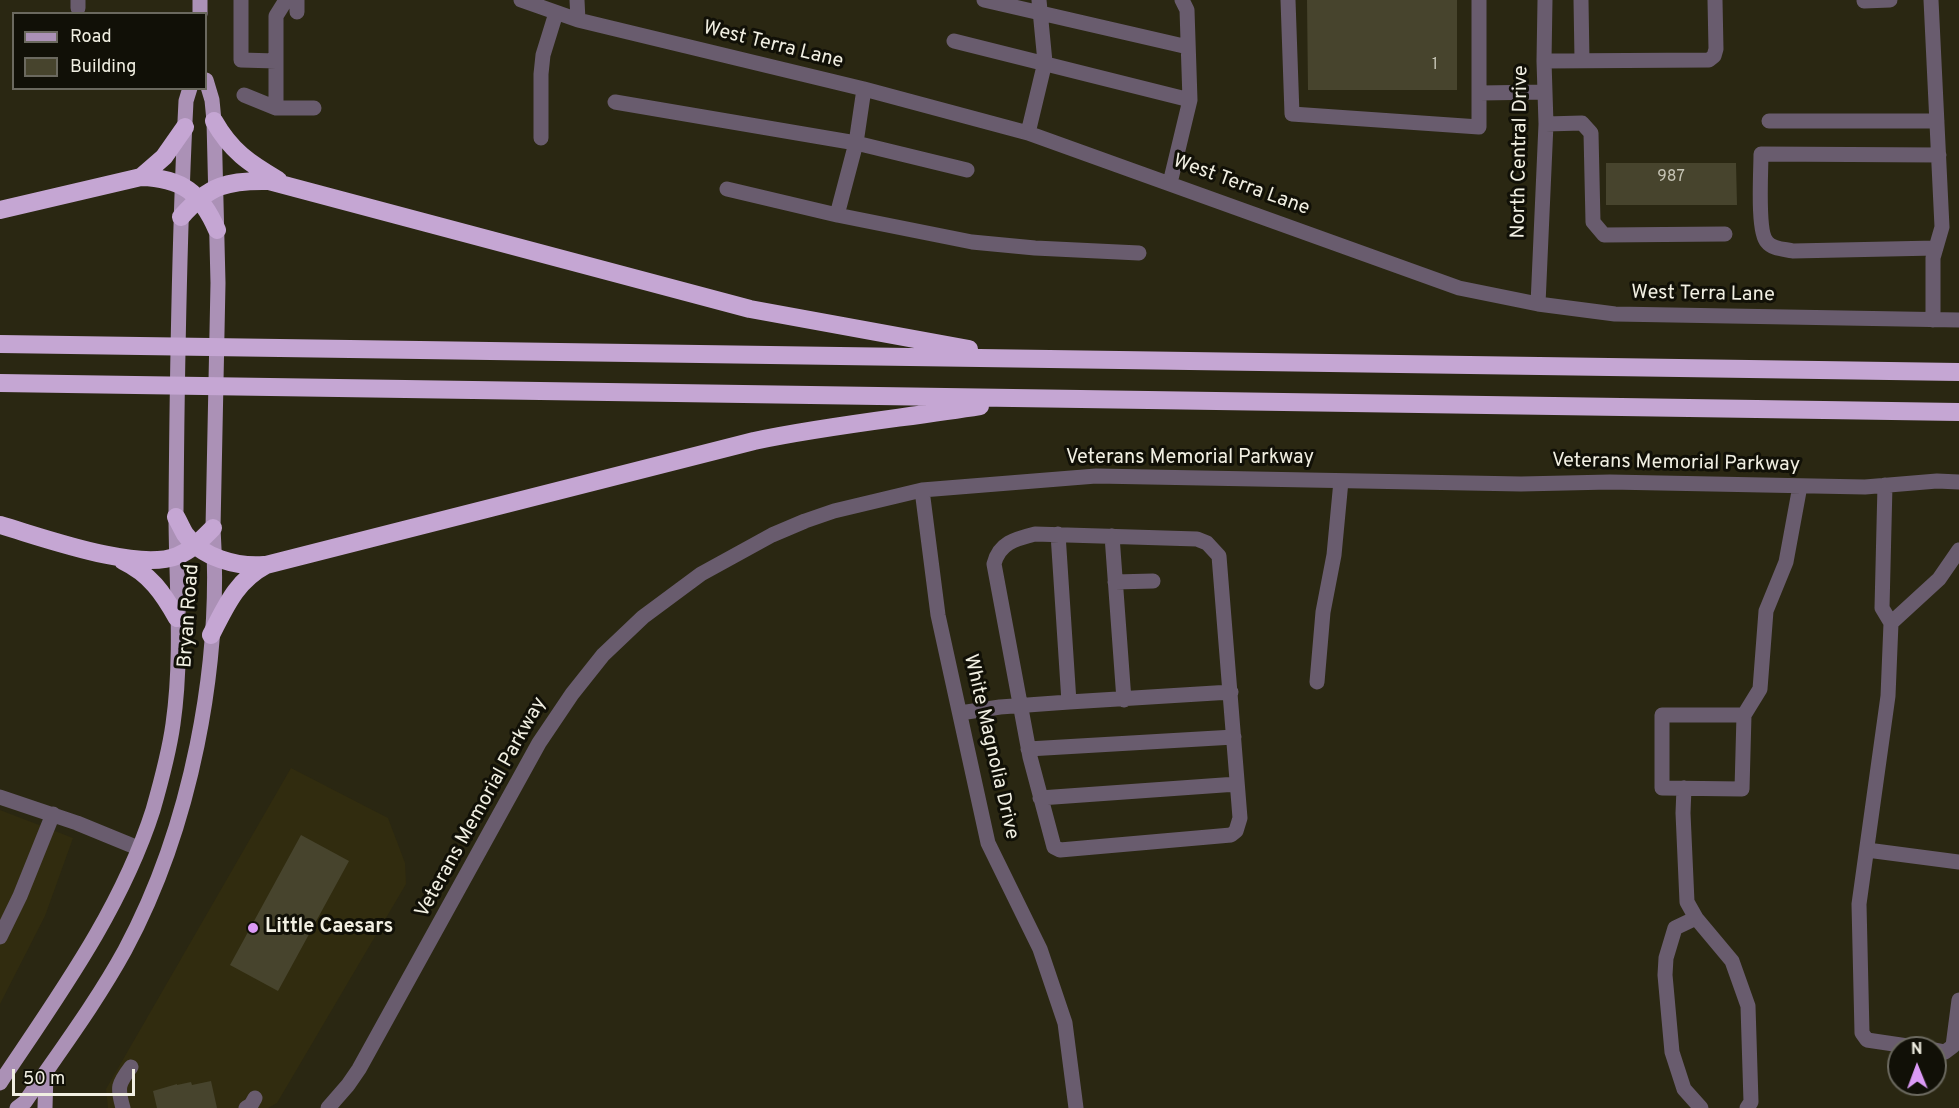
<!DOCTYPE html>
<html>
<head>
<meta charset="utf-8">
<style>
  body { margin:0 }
  #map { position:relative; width:1959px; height:1108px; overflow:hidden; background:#2a2712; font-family:Overpass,sans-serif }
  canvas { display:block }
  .legend { position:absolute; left:12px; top:12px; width:195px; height:78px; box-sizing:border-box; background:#111007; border:2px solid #6b695f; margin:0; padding:8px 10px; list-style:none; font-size:18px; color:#f1efe2 }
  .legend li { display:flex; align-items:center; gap:12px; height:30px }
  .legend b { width:30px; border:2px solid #6b695f }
  .north { position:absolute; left:1887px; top:1036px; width:60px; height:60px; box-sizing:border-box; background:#111007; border:2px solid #6b695f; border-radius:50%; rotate:359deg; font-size:16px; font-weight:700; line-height:24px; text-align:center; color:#f1efe2 }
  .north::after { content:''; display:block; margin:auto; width:21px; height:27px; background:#db9af6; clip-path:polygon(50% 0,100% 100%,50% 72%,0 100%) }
  .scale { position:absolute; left:12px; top:1069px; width:123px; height:27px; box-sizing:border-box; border:3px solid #f1efe2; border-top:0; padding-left:8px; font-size:18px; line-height:21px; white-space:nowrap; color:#f1efe2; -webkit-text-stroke:4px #111007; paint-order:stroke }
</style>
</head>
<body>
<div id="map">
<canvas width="1959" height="1108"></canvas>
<ul class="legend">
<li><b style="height:8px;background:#ab91b6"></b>Road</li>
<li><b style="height:16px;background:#47442d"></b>Building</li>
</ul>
<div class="north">N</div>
<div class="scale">50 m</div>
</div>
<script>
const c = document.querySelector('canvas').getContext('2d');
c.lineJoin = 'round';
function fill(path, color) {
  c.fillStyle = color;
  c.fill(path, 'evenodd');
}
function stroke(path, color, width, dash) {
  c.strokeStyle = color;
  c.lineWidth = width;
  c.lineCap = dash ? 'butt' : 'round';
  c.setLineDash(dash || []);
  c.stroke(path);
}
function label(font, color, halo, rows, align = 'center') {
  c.font = font + ' Overpass,sans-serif';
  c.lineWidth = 6;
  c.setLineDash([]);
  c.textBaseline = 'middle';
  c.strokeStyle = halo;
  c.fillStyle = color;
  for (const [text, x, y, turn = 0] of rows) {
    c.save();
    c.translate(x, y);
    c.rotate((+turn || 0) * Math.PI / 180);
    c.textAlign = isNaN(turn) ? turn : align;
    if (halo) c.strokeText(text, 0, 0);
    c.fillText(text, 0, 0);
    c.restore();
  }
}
const built = new Path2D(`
  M291,768l97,50 17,45 1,21 -129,219 -9,5h-160l-2,-19z
  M0,810l73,28 -28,78 -45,88z`);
const building = new Path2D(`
  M1307,0h150v90h-149z
  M1606,163h130l1,42h-131z
  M301,835l48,26 -71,130 -48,-26z
  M211,1081l6,27h-60l-4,-17 24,-7v1l14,-3 1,3z`);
const minor = new Path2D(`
  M241,0v60l35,1
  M297,0v12
  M521,0l57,20 286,69 164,44 431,155 79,16 77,10 344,6
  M577,0l1,20
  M984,0l204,47
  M1288,0l4,114 187,13v-127
  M1581,0l1,60
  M1931,0l11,227 -9,31v62
  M1864,1l26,-1
  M78,8v-8
  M954,41l236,59
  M1544,61l165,-1 5,-4 2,-7 -1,-49
  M864,89l-8,54 111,27
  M1480,93l65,-1
  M244,95l32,13h38
  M615,102l241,41 -19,72 -110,-26
  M276,108v-92l10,-16
  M1769,121h168
  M1546,124l36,-1 9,10 2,89 11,13 121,-1
  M1028,133l17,-71 -6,-62
  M541,138v-64l2,-19 13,-42
  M1170,183l20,-83 -3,-90 -5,-10
  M837,215l135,27 63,6 104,5
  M1936,248l-143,3c-8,-2 -21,-2 -26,-9 -10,-10 -6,-71 -6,-88l178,1
  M1538,304l8,-180 -2,-63 1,-61
  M1885,485l-3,123 9,15 -3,73 -29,208 3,129 5,7 54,8
  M922,490l16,125 50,228 52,106 25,74 11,85
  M1035,534l162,5 10,4 12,13 21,262 -4,13 -5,4 -171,15 -6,-3 -24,-90 -36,-193c5,-21 21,-25 41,-30z
  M1058,534l11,168
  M1112,536l12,164
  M1115,582l38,-1
  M1891,623l48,-44 20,-29
  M1317,682l6,-70 11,-57 7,-74
  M960,713l40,-6 69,-5 162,-10
  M1662,715h82l-2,74 -80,-1z
  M1744,715l16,-26 6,-78 20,-49 14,-76
  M1028,749l206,-12
  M1684,788l-1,25 4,89 9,16 36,43 16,45 3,96 -4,6
  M0,797l77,26 61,25
  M1040,798l197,-14
  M1867,850l92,12
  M1696,918l-21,10 -9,30 -1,17 7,77 12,37 17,19
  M0,937l20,-41 33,-82
  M1935,1050l10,2 8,-6 6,-46
  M123,1108c-6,-21 -5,-24 8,-41
  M246,1108l5,-3 4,-7
  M328,1108l20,-23 11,-16 180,-326 33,-49 31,-39 40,-38 58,-43 71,-39 33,-14 29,-10 88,-21 174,-14 425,8 89,-2 255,5 72,-6 22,1`);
const major = new Path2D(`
  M200,14v-14
  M0,1083c58,-87 121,-173 153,-273 8,-28 16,-57 20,-86 10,-69 3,-141 3,-211 1,-137 3,-275 10,-412l4,-13
  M17,1108l8,-6c34,-50 71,-99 100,-152 66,-123 97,-283 88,-422l5,-245 -4,-162 -2,-21 -6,-20
  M45,1108l1,-36`);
const highway = new Path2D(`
  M214,121c17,30 35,42 64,59
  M141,177l23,-20 21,-30
  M0,210l141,-33c41,1 60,16 76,53
  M181,217c28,-32 47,-37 88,-36l481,128 219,40
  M0,344l1959,28
  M0,383l1959,29
  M176,517c3,5 6,12 9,17 17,24 52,33 79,31
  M0,525c42,12 137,47 177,31 15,-6 25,-17 36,-28
  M123,561c27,13 40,32 54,57
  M211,635c15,-29 25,-54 55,-70l488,-124c75,-16 151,-23 226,-35`);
const markers = [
  [253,928,6,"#db9af6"]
];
const numberNames = [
  ["1",1435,66],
  ["987",1671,178]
];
const streetNames = [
  ["West Terra Lane",773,46,14],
  ["North Central Drive",1521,152,-89],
  ["West Terra Lane",1241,186,20],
  ["West Terra Lane",1703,295,1],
  ["Veterans Memorial Parkway",1190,459],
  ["Veterans Memorial Parkway",1676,464,1],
  ["Bryan Road",190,616,-86],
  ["White Magnolia Drive",990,747,77],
  ["Veterans Memorial Parkway",482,808,-61]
];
const poiNames = [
  ["Little Caesars",265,928]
];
fill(built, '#312c0f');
fill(building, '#47442d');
stroke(minor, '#695c6e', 15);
stroke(major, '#ab91b6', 15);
stroke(highway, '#c5a6d3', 18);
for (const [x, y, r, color] of markers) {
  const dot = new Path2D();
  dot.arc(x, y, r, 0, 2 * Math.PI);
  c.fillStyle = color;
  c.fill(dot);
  stroke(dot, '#111007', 2);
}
label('16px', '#c6c4b5', null, numberNames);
label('20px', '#f1efe2', '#111007', streetNames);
label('bold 20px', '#f1efe2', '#111007', poiNames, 'left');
</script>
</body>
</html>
